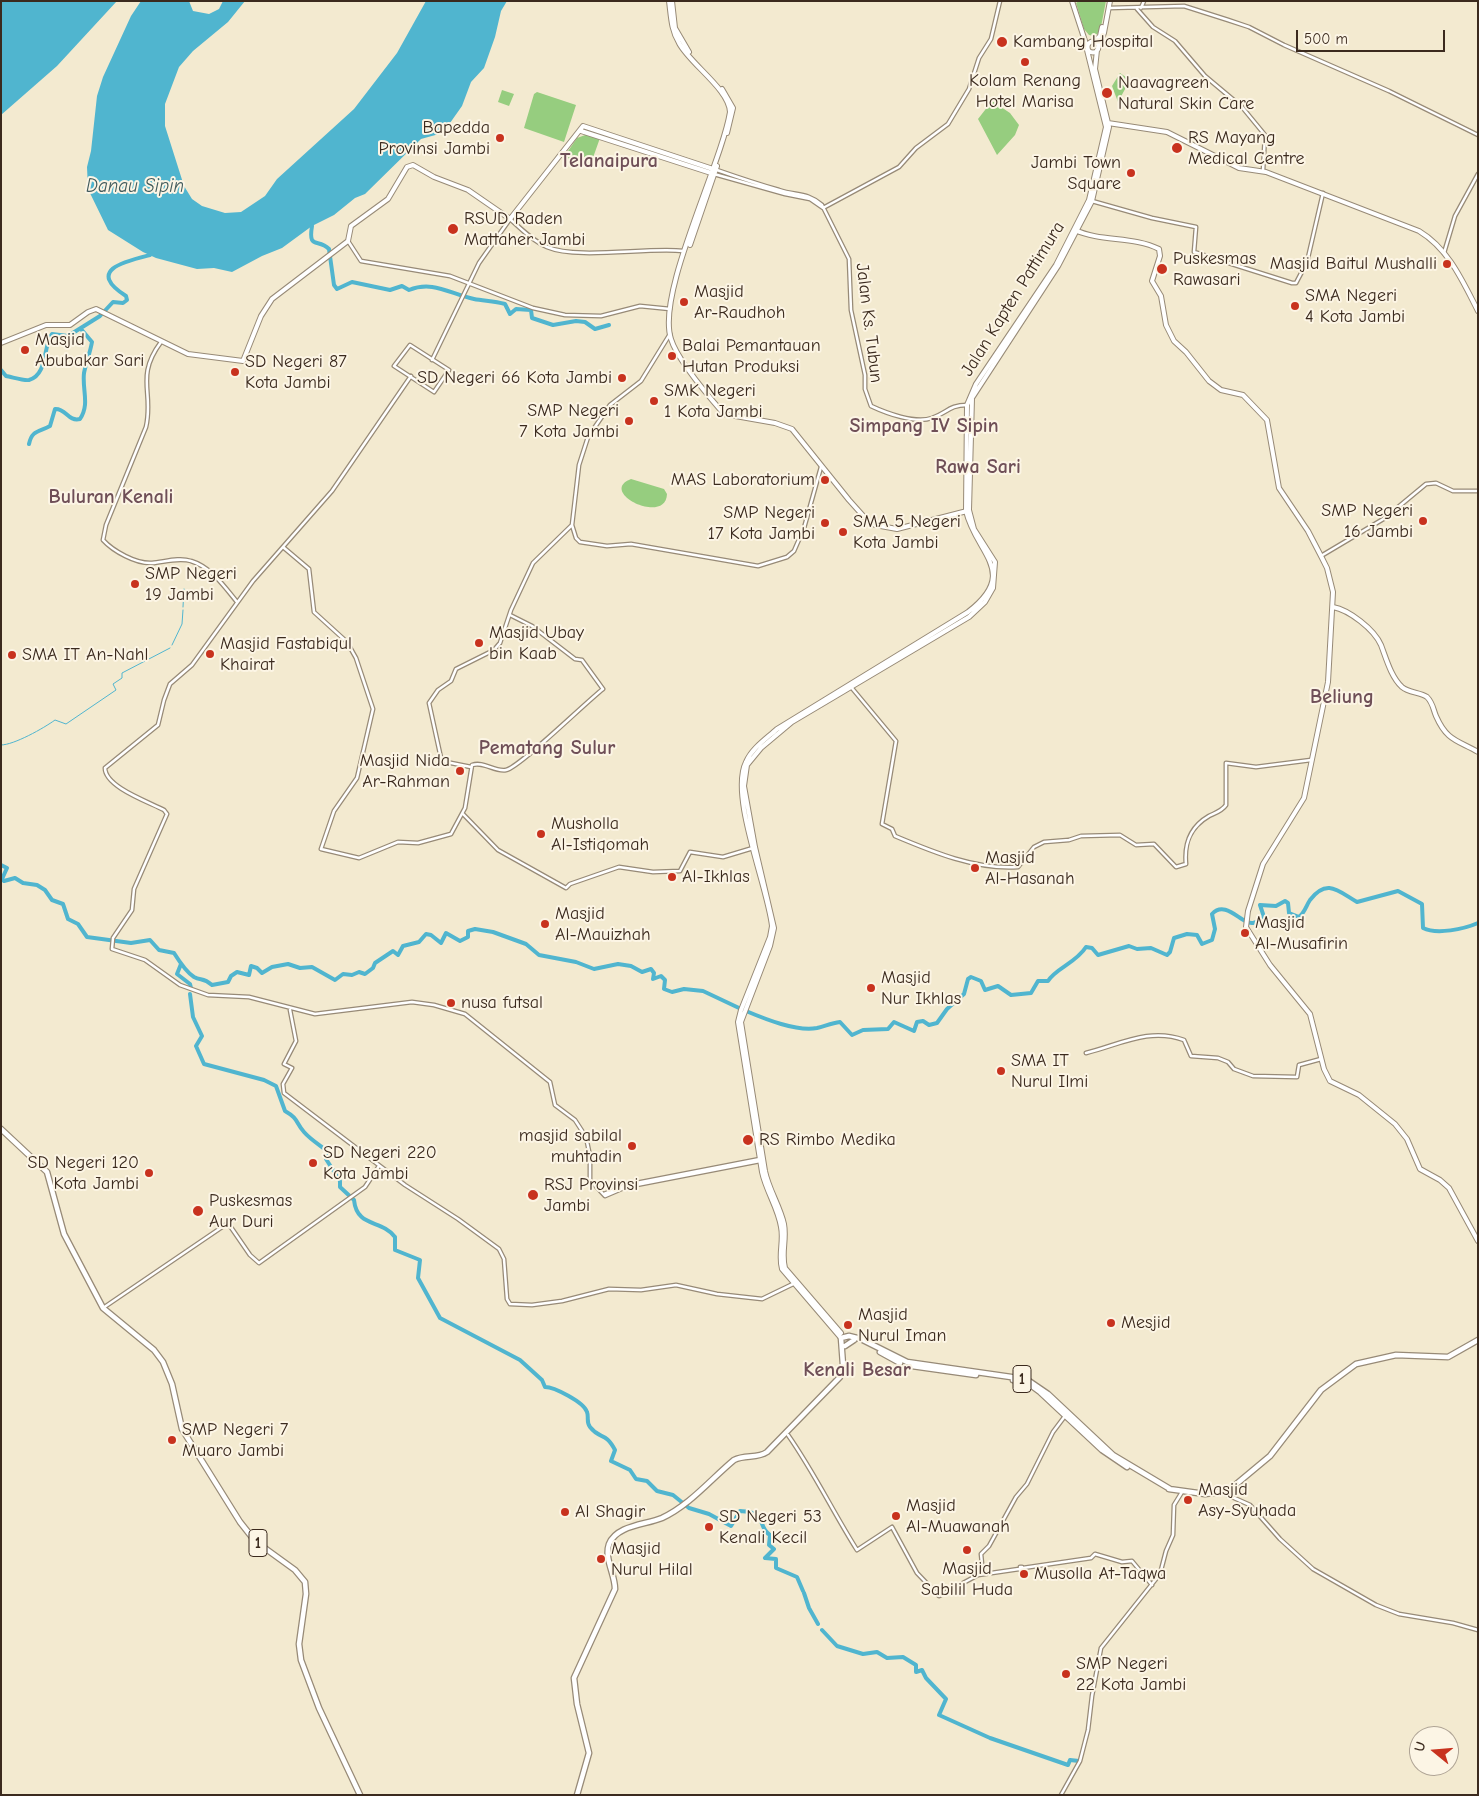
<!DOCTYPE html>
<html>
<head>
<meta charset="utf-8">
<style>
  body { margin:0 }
  #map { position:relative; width:1479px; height:1796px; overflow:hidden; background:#f3ead0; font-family:"Comic Neue",sans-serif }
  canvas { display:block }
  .frame { position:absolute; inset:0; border:2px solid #3b2a1e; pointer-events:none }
  .north { position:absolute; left:1409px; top:1726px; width:50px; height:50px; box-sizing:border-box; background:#fcf5e5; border:1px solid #afa495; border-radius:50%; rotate:287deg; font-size:14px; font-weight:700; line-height:20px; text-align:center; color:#3b2a1e }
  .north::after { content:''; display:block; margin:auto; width:18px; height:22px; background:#c8321e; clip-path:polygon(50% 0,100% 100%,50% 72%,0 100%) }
  .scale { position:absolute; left:1296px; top:30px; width:149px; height:22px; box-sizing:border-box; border:2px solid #3b2a1e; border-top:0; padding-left:6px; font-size:15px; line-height:18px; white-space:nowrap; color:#3b2a1e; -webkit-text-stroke:4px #fcf5e5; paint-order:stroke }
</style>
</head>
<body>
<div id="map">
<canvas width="1479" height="1796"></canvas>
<div class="frame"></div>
<div class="north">U</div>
<div class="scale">500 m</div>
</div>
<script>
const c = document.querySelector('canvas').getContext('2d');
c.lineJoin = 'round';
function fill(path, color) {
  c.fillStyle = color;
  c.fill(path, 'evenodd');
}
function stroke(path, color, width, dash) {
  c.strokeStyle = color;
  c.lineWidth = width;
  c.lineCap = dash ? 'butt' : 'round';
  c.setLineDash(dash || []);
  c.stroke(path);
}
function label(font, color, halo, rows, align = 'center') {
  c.font = font + ' "Comic Neue",sans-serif';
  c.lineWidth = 4;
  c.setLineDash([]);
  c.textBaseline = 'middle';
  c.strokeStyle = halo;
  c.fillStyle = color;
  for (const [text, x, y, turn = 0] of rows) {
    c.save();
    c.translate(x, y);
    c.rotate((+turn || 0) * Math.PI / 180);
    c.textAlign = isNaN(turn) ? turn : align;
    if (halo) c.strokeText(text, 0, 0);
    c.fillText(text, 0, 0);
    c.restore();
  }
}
const green = new Path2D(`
  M1079,1h27l-6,31 -6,4 -5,-1 -5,-6 -8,-26z
  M1120,73l10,7 -12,22 -6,-16z
  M502,90l12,4 -5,12 -11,-4z
  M537,92l39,13 -12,37 -40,-14 10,-34z
  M992,101l18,12 9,12 -4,10 -18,20 -19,-36z
  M588,134l12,4 -10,28 -26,-9 13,-19z
  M631,479l33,10 3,5c-1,32 -70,-2 -36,-15z`);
const water = new Path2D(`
  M1,1h116l-60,65 -56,49z
  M141,1h48l4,10 16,3 10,-5 4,-8h22l-17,21 -35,29 -14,16 -14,37v22l19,60 8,13 10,7 23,7 16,-1 24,-16 12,-17 77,-70 43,-56 29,-52h81l-6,10 -6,26 -11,31 -13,14 -9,24 -12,17 -8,4 -3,7 -18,5 -56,55 -10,4 -21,17 -22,11 -30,22 -20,8 -30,16 -18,-4 -17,1 -41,-11 -13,-6 -35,-22 -20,-41 -1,-22 4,-16 6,-55 6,-19 28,-61z`);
const stream = new Path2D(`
  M183,607l1,-18
  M172,645l10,-21 1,-14
  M1,745c13,0 43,-17 54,-25l11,4 50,-34 -3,-6 9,-6v-5l48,-25`);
const river = new Path2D(`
  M312,226c-4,24 6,12 17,23l5,36 3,4 15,-7 38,8 12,-4 7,4c24,-10 41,4 65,9 10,2 20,2 31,5l5,10 6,-5 15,1 1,8 21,7 23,-4 9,1 10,7 14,-4
  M1,370l5,6c6,1 18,5 23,4 19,-5 14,-35 23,-46l16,2 32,-20 13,-14 10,1 4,-3 -1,-4c-41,-26 0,-35 24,-41
  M29,444c3,-14 10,-12 21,-18l5,-17c11,-1 13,13 25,10 10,-15 2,-29 4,-46 2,-10 6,-20 8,-31l-11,-13
  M1,865l6,3 -5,11 2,2 11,-3 8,5 14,2 8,5 7,10 11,4 5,15 10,5 9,13 44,6 19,-3 9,10 15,3c5,8 12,19 20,24 7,4 9,0 18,8l16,-3 3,-6 6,-4 12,3 2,-9 6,2 5,5 10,-6 16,-3 12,4 12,-1 23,13 8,-6 9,1 7,-3 6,2 8,-6 2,-5 18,-12 5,4 5,-9 16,-4 7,-8 5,1 10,8 5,-10 14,8 8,-4v-6l7,-2 18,3 33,12 13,11 37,7 18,7 24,-5 13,2 11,6 9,-3 3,4 -1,6 8,-3 4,4 -1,9 8,3 12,-3 19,2 36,17
  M181,964l-4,10 13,10 1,4
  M190,994l3,23 9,19 -6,10 8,18 60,16 12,6 9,25c14,8 10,11 19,21 6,7 14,12 22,18v9l14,22v6l14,13c3,28 27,19 41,37v13l25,10 -2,18 22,40 80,42 22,20 3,7c9,0 39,15 42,25 2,5 -1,10 3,15 10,13 15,4 25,23l-4,11 19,9 6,9 11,2 10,10 16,4 16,13 20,6 22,12 9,-15c29,1 16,15 30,24l-1,10 5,4 -9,9 11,1v9l21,9 6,14
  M746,1011c19,8 51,21 71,17 8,-2 15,-5 23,-6l12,13 11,-5 25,-1 6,-7 20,9 3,-9 6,-1 6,4 8,-2 10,-14 17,-15 4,-15 3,-2 10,4 4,9 13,-4 13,9 20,-2 7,-12h10c8,-13 28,-18 38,-34l6,1 6,7 31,-9 8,3 14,-1 16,7 3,-3 4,-14 13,-4 10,1 5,9 10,-4 3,-11 -3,-15c14,-15 30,11 41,9 4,-1 8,-4 11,-6l-4,-12 16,1 9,-5 3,2 1,10 10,4c6,-5 7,-11 11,-17 17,-22 28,-9 47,2l41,-11 24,13 1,24c14,7 41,1 55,-5
  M804,1593l5,15 9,16
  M822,1630l15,16 26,8 14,-2 10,6 16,-1 13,8v7l6,-2 4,8 20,21 -7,16 51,23 78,27 2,-5 9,1`);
const minor = new Path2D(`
  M1109,8l75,-2 44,14 21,7 35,18 105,46 89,44
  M1141,8l3,-7
  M1137,9l16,18 22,14 30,35 37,31 23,28 -2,36
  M717,170c20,7 41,14 62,20 18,6 28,2 43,15l27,54 2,51 14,65v14l6,17c15,7 44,18 61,12 15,-5 17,-13 35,-13
  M714,174l71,20 25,5 13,9 76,-41 17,-19 32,-24 21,-35 10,-31 12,-19 9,-38
  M1092,201l60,17 44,9 -2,25 98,31h4l11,-21 16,-69
  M348,241l13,20 89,15 83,32 32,7 36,1 39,-10 30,3
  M1444,253l11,-37 23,-42
  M161,342c-26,35 -7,50 -15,85l-40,98 -3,15c10,11 33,24 49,23 12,-1 27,-6 39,-2 20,6 33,25 46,41
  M410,345l39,25 -15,22 -40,-26z
  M432,360l47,-97 31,-44c11,10 23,22 37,28 31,13 100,0 136,4
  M411,376l-79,115 -79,90 -61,84 -22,19 -6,16 -6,25 -53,43c0,19 44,34 59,42l3,4 -33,75 -2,21 -19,28 -1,11 33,11 35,25 28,10 41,2 66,17 97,-12 22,3 31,9 85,68 5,23 20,15 11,17 4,19v24l15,16 21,-9 134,-26
  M572,525l4,13 4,4 27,4 24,-2 127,22 29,-9 7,-6 10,-23 17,-61
  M283,547l26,22 5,43 33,30 9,16 17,51 -16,69 -23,33 -13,38 38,9 39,-16 20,1 33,-9 14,-26 7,-43c12,-4 22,7 34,5 13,-2 80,-68 97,-81l-21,-29 -7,-1 -43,-33 -22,-11
  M1321,556l64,-38 41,-34 10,-1 17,8h25
  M851,687l45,54 -14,83 10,5 3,7c38,16 81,34 123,31l16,-20 10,-5 25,-2 12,-4 39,-1 16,10 18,-1 22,23 10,-3c-2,-21 4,-37 23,-48 6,-3 13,-5 17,-11v-42l30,4 55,-7
  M471,767l-25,-5 -5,-4 -12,-55 9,-13 13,-9 5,-12 38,-19 6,-7 11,-33 22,-47 39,-38 7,-60 9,-28 22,-32 31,-24 29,-47
  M463,814l35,36 68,38 4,-4 49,-17 34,5 27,-1 10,-19 33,5 30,-9
  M290,1010l6,31 -12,23 8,4 -9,16 1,9 121,92 53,34 41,30 5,10 3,40 3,5 22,1 30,-4 47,-12 32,1 35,-5 41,9 45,5 31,-15
  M1086,1053c33,-8 63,-26 98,-13l7,16 27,2 10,4 6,7 19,7 44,1 2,-12 22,-6
  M604,1194l22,-9 134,-26
  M103,1308l125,-85 22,32 9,8 106,-76 14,-21
  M788,1435c26,37 45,77 69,115l35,-23 25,46 22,23 39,-21 41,-6
  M1223,1493l27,12 30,34 33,30 63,36 23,9 54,9 25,7
  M1020,1567h2v3h-2z
  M1023,1568l68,-10 4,-4 27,8 10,-1 20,24
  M983,1574l-2,-20 8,-8 27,-49 11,-13 26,-52 12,-16
  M1061,1795l19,-34 8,-31 4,-34 9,-48 59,-74 6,-23 7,-16 1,-30 8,-13`);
const major = new Path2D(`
  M669,1c2,15 2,29 10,42 11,21 50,46 51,69 -9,54 -74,181 -59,227 6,20 39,59 53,75l51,9 17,6 57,71 17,19 9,6 22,4 70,-18
  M672,1l3,27 14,24
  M1072,1l15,46
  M1087.5 47a5.5 5.5 0 1 1 11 0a5.5 5.5 0 1 1-11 0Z
  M1094,42l6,-6 2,-9
  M1098,47l6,-14 6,-32
  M722,89l11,19 -6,25
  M1108,123l59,9 72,36 27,4 153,59c30,18 44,51 59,80
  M581,131l130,42
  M1075,230c26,12 58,6 84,19l1,7 -8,25 9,15 5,29 8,16 12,11 23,29 12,9 22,5 24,25 12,68 29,43 13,25 6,12 6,24 -5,90 -24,116 -41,66 -15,47 -2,16 24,38 40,49 14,55 6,12 29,14 36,29 12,15 13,30 20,11 9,8 29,53
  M690,245l27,-79
  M1,343l45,-18h24l18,-13 8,-3 92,45 55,7 18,-45 11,-17 76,-58 3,-15 37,-27 19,-32 6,-2 21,12 34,13 42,29 73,-93 130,43
  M1333,607c16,3 41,22 48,38 5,13 10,32 21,42 7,6 18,5 25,10 6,6 6,12 9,19 11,25 21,24 42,36
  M841,1333l-56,-65c-4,-15 2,-29 -1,-44 -4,-18 -15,-34 -19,-53l-24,-149 29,-76 4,-18 -19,-81 -11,-61 3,-21 14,-17 31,-26 177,-105 16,-15 8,-14 2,-26 -21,-33 -5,-19 3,-112 86,-132 34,-65 17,-74 -14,-58 2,-19
  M841,1338l-59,-69c-4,-14 2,-28 -1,-42 -3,-19 -15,-36 -19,-55l-24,-150 3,-12 29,-73 2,-11c-4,-39 -43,-130 -26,-164 6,-14 20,-23 31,-33l191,-117c52,-40 8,-58 -2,-101l1,-106 9,-21 80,-119 33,-65 17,-73 -19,-77`);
const highway = new Path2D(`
  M1,1129l46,43 17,62 39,74 51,42 9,12 9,22 10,45 58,93 15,19 40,29 10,12 1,12 -7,50 2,16 18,48 41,87
  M845,1346l9,-6
  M880,1352l20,11
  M912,1366l64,9
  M1013,1380l16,4 11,8 62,58 25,17
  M1169,1489l36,5 23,-3 42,-35 51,-66 35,-26 40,-9 52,2 30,-17
  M577,1795l12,-42 -12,-49 -3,-26 41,-89c0,-15 -11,-30 -6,-45 8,-19 36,-19 53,-26 28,-13 49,-39 72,-58 11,-6 23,-1 33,-8l73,-75 3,-12 -2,-27 8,-2 12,3 46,23 104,15 18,4 19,13 65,61 57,34`);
const markers = [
  [1002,42,6,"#c8321e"],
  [1025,62,5,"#c8321e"],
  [1107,93,6,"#c8321e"],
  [500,138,5,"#c8321e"],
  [1177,148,6,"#c8321e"],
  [1131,173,5,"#c8321e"],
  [453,229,6,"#c8321e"],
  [1447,264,5,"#c8321e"],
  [1162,269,6,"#c8321e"],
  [684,302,5,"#c8321e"],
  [1295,306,5,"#c8321e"],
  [25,350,5,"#c8321e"],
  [672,356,5,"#c8321e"],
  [235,372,5,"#c8321e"],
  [622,378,5,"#c8321e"],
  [654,401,5,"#c8321e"],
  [629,421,5,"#c8321e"],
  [825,480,5,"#c8321e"],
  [1423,521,5,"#c8321e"],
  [825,523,5,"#c8321e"],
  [843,532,5,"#c8321e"],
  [135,584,5,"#c8321e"],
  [479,643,5,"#c8321e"],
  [210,654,5,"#c8321e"],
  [12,655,5,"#c8321e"],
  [460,771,5,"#c8321e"],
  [541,834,5,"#c8321e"],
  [975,868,5,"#c8321e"],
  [672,877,5,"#c8321e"],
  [545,924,5,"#c8321e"],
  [1245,933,5,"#c8321e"],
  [871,988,5,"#c8321e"],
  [451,1003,5,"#c8321e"],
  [1001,1071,5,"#c8321e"],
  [748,1140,6,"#c8321e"],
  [632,1146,5,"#c8321e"],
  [313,1163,5,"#c8321e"],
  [149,1173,5,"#c8321e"],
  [533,1195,6,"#c8321e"],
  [198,1211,6,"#c8321e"],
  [1111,1323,5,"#c8321e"],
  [848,1325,5,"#c8321e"],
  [172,1440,5,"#c8321e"],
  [1188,1500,5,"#c8321e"],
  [565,1512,5,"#c8321e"],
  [896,1516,5,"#c8321e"],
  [709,1527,5,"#c8321e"],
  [967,1550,5,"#c8321e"],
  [601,1559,5,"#c8321e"],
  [1024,1574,5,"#c8321e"],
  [1066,1674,5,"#c8321e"]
];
const shields = [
  [1022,1379,18],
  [258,1543,18]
];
const shieldNames = [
  ["1",1022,1379],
  ["1",258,1543]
];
const poiNames = [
  ["Kambang Hospital",1013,42],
  ["Kolam Renang",1025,81,"center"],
  ["Hotel Marisa",1025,102,"center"],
  ["Naavagreen",1118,83],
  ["Natural Skin Care",1118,104],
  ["Bapedda",490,128,"right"],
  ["Provinsi Jambi",490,149,"right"],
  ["RS Mayang",1188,138],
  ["Medical Centre",1188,159],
  ["Jambi Town",1121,163,"right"],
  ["Square",1121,184,"right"],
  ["RSUD Raden",464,219],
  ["Mattaher Jambi",464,240],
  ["Puskesmas",1173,259],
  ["Rawasari",1173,280],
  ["Masjid Baitul Mushalli",1437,264,"right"],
  ["Masjid",694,292],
  ["Ar-Raudhoh",694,313],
  ["SMA Negeri",1305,296],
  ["4 Kota Jambi",1305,317],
  ["Masjid",35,340],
  ["Abubakar Sari",35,361],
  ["Balai Pemantauan",682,346],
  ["Hutan Produksi",682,367],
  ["SD Negeri 87",245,362],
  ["Kota Jambi",245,383],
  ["SD Negeri 66 Kota Jambi",612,378,"right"],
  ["SMK Negeri",664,391],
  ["1 Kota Jambi",664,412],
  ["SMP Negeri",619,411,"right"],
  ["7 Kota Jambi",619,432,"right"],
  ["MAS Laboratorium",815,480,"right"],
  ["SMP Negeri",1413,511,"right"],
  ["16 Jambi",1413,532,"right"],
  ["SMP Negeri",815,513,"right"],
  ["17 Kota Jambi",815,534,"right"],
  ["SMA 5 Negeri",853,522],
  ["Kota Jambi",853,543],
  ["SMP Negeri",145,574],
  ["19 Jambi",145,595],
  ["Masjid Ubay",489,633],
  ["bin Kaab",489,654],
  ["Masjid Fastabiqul",220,644],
  ["Khairat",220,665],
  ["SMA IT An-Nahl",22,655],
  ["Masjid Nida",450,761,"right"],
  ["Ar-Rahman",450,782,"right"],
  ["Musholla",551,824],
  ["Al-Istiqomah",551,845],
  ["Masjid",985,858],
  ["Al-Hasanah",985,879],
  ["Al-Ikhlas",682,877],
  ["Masjid",555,914],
  ["Al-Mauizhah",555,935],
  ["Masjid",1255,923],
  ["Al-Musafirin",1255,944],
  ["Masjid",881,978],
  ["Nur Ikhlas",881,999],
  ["nusa futsal",461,1003],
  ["SMA IT",1011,1061],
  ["Nurul Ilmi",1011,1082],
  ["masjid sabilal",622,1136,"right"],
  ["muhtadin",622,1157,"right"],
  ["RS Rimbo Medika",759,1140],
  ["SD Negeri 220",323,1153],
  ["Kota Jambi",323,1174],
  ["SD Negeri 120",139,1163,"right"],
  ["Kota Jambi",139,1184,"right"],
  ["RSJ Provinsi",544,1185],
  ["Jambi",544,1206],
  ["Puskesmas",209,1201],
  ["Aur Duri",209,1222],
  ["Masjid",858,1315],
  ["Nurul Iman",858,1336],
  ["Mesjid",1121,1323],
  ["SMP Negeri 7",182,1430],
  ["Muaro Jambi",182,1451],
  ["Masjid",1198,1490],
  ["Asy-Syuhada",1198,1511],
  ["Masjid",906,1506],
  ["Al-Muawanah",906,1527],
  ["Al Shagir",575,1512],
  ["SD Negeri 53",719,1517],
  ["Kenali Kecil",719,1538],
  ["Masjid",611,1549],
  ["Nurul Hilal",611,1570],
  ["Masjid",967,1569,"center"],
  ["Sabilil Huda",967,1590,"center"],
  ["Musolla At-Taqwa",1034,1574],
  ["SMP Negeri",1076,1664],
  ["22 Kota Jambi",1076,1685]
];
const streetNames = [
  ["Jalan Kapten Pattimura",1013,299,-58],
  ["Jalan Ks. Tubun",869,323,83]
];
const waterNames = [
  ["Danau Sipin",135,187]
];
const quarterNames = [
  ["Telanaipura",609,161],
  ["Simpang IV Sipin",924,426],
  ["Rawa Sari",978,467],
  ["Buluran Kenali",111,497],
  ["Beliung",1342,697],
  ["Pematang Sulur",547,748],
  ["Kenali Besar",857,1370]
];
fill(green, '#96cd7f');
fill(water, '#50b5cf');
stroke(stream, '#50b5cf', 1);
stroke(river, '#50b5cf', 4);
stroke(minor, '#978a77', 5);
stroke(major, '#978a77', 6);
stroke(highway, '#978a77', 7);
stroke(minor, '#fff', 2.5);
stroke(major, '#fff', 4);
stroke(highway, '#fff', 4.5);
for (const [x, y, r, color] of markers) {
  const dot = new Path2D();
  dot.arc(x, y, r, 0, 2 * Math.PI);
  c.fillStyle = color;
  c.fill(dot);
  stroke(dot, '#fcf5e5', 2);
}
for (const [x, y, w] of shields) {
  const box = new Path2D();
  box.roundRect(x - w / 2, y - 13.5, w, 27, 4);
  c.fillStyle = '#fcf5e5';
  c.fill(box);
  stroke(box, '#3b2a1e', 1);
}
label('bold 16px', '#3b2a1e', null, shieldNames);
label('18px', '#3b2a1e', '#fcf5e5', poiNames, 'left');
label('18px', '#3b2a1e', '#fcf5e5', streetNames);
label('italic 19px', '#425b5c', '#fcf5e5', waterNames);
label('bold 20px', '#6f4f57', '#fcf5e5', quarterNames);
</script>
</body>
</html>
